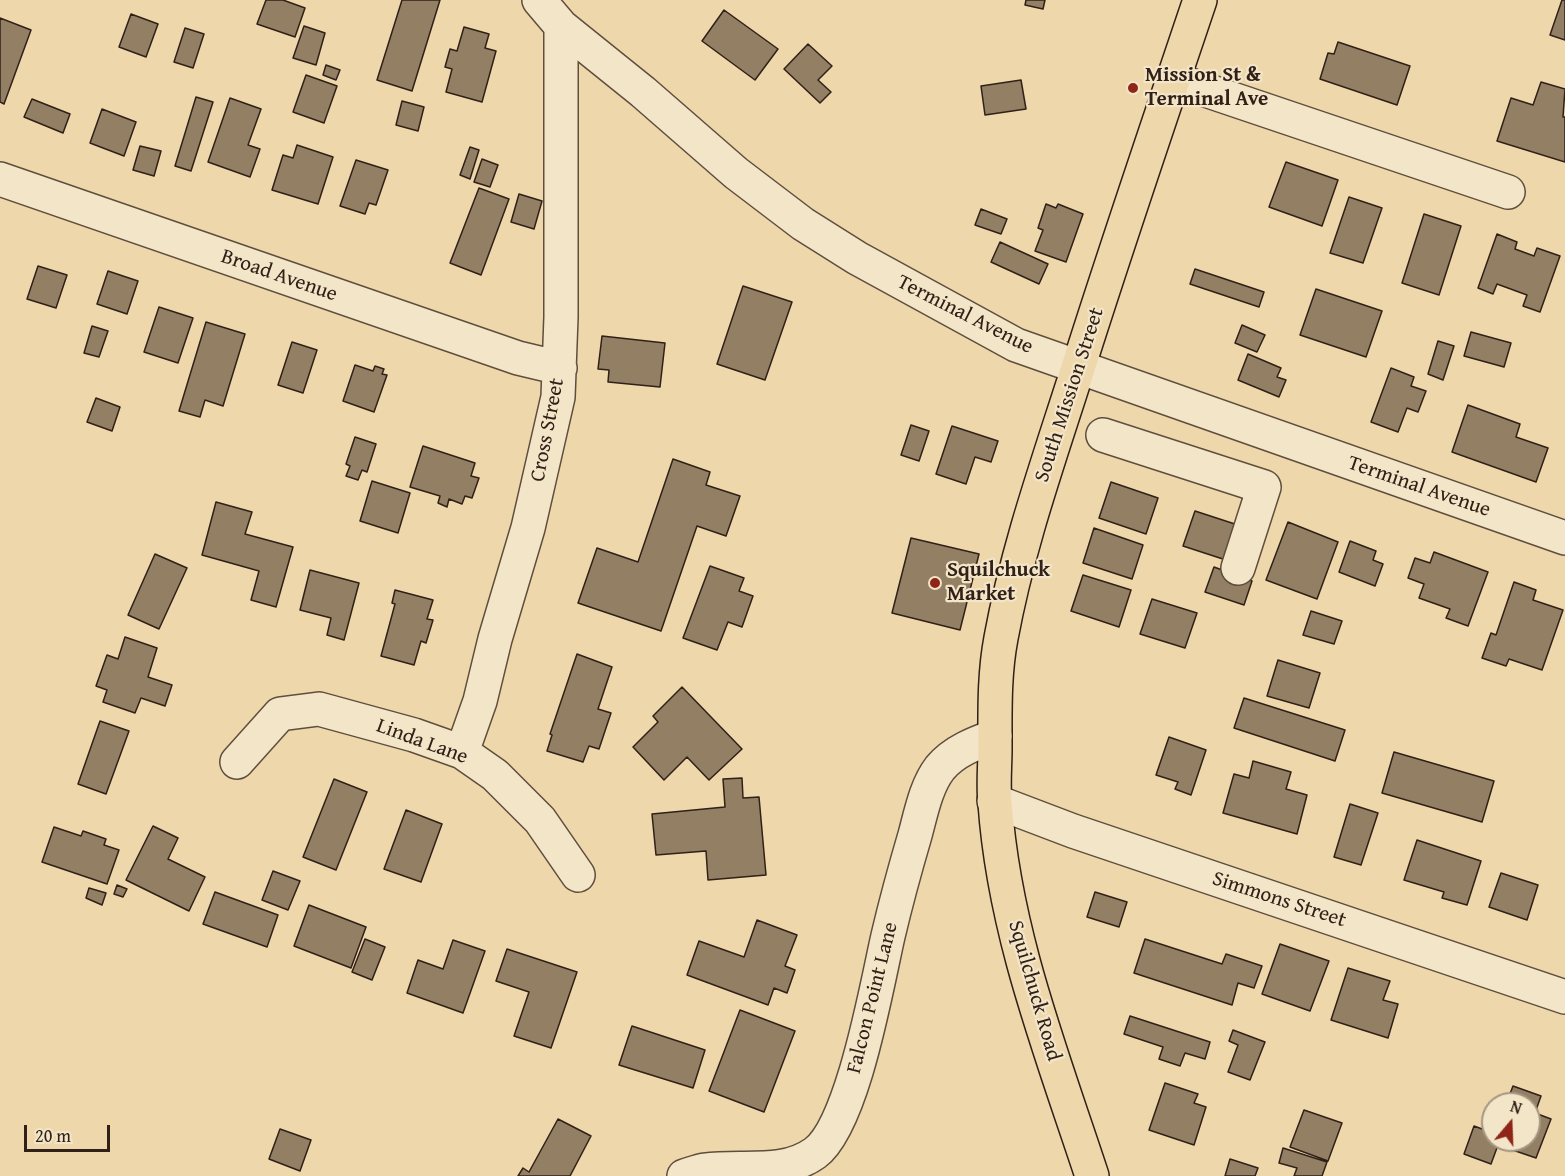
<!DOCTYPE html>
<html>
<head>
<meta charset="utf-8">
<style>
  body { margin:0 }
  #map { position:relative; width:1565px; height:1176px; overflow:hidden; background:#edd7ab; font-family:"Gentium Book Plus",serif }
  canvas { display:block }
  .north { position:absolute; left:1481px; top:1092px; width:60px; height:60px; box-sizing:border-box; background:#f3e5c8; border:2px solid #a59682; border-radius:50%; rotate:19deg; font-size:16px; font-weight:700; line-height:24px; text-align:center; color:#302018 }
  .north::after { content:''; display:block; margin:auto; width:21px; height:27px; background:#8f2418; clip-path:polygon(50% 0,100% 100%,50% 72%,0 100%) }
  .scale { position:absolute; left:24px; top:1125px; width:86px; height:27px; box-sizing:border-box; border:3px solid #302018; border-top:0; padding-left:8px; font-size:18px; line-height:21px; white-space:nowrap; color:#302018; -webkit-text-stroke:4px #f3e5c8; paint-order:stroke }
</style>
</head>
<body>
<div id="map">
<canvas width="1565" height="1176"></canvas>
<div class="north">N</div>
<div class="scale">20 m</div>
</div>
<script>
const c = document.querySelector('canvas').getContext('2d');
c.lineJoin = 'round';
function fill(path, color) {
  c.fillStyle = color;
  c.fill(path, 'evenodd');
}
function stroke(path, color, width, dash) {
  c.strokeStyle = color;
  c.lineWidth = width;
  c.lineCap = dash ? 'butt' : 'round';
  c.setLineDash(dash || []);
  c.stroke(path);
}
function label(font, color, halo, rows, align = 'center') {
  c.font = font + ' "Gentium Book Plus",serif';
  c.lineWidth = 4.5;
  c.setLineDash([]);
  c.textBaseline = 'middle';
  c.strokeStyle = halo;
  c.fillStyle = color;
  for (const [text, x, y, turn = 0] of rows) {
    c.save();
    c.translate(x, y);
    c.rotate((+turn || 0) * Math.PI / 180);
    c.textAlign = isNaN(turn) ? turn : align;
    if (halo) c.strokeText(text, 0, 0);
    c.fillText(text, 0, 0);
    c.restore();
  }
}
const building = new Path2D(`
  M266,0h17l22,8 -10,29 -38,-13z
  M402,0h38l-28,91 -35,-11z
  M1026,0h19l-2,9 -18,-4z
  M1562,0h3v40l-15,-5z
  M724,10l54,39 -23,31 -53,-39z
  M131,14l27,10 -12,33 -27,-10z
  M0,18l31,12 -27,74 -4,-2z
  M304,26l21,7 -9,32 -23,-7z
  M464,27l25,7 -4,14 11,3 -14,51 -36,-10 6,-23 -7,-2 5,-18 7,2z
  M185,28l19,6 -11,34 -19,-6z
  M1338,42l72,24 -13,39 -77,-26 8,-26 6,1z
  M808,44l24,22 -14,14 13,12 -11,11 -36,-34z
  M326,65l14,5 -4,10 -13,-5z
  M306,75l31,11 -13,37 -31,-11z
  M1021,80l5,29 -41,6 -4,-29z
  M1541,82l24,7 -2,28h2v45l-68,-21 14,-43 22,7z
  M196,97l17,5 -22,69 -16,-5z
  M230,98l31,11 -13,36 12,4 -10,28 -42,-15z
  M32,99l38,15 -7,19 -39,-16z
  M402,101l22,6 -6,24 -22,-6z
  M102,109l34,13 -12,34 -34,-13z
  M297,145l36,12 -15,47 -46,-14 11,-35 10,3z
  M140,146l21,5 -7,25 -21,-6z
  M470,147l9,3 -9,29 -10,-4z
  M482,159l16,6 -8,22 -16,-5z
  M356,160l32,10 -12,35 -7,-2 -4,11 -25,-8z
  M1286,162l52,18 -16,46 -53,-19z
  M479,188l30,11 -28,76 -31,-12z
  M519,194l23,7 -8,28 -23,-7z
  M1349,197l33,11 -19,55 -33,-10z
  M1046,204l10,4 2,-4 25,10 -17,48 -31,-11 8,-21 -5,-2z
  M981,209l26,10 -6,15 -26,-9z
  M1424,214l37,12 -22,69 -37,-12z
  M1497,234l20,8 -2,7 19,7 3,-8 23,8 -20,56 -17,-6 4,-11 -30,-11 -4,10 -15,-6z
  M1000,242l48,22 -9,20 -48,-22z
  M38,266l29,9 -11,33 -29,-9z
  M1195,269l69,23 -5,15 -69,-23z
  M108,271l30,10 -11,33 -30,-10z
  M743,286l49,16 -27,78 -48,-16z
  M1316,289l66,22 -16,46 -66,-22z
  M159,307l34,11 -15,45 -34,-11z
  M206,322l39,12 -22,72 -18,-6 -5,17 -21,-6z
  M1242,325l23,10 -8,17 -22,-9z
  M92,326l16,5 -9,26 -15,-4z
  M1471,332l40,11 -7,24 -40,-11z
  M602,336l63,7 -5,44 -52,-5 1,-12 -11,-1z
  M1438,341l16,5 -11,34 -15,-6z
  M292,342l25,8 -14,43 -25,-8z
  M1248,354l33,14 -4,9 9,3 -7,17 -41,-17z
  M355,365l18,6 2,-5 9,3 -2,5 5,1 -13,37 -31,-11z
  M1391,368l23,9 -3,9 15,5 -8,21 -11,-4 -9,24 -27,-10z
  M96,398l24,9 -8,24 -25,-9z
  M1468,405l52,19 -4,13 32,11 -12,34 -84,-30z
  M911,425l18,6 -10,30 -18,-6z
  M952,426l46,15 -7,21 -16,-5 -9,27 -30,-10z
  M355,437l21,7 -9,28 -5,-2 -4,10 -12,-4 4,-10 -4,-2z
  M423,446l52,17 -4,13 8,2 -7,20 -7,-2 -3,8 -13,-5 -2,8 -9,-4 2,-7 -30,-9z
  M673,459l37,13 -4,13 34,11 -14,40 -29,-10 -36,105 -83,-28 19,-55 41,14z
  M372,481l38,12 -12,40 -38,-12z
  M1111,482l47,16 -12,36 -47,-16z
  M216,502l36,10 -7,22 48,13 -17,60 -25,-7 8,-29 -57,-16z
  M1195,511l46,15 -12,35 -46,-15z
  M1288,522l50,20 -21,57 -51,-19z
  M1094,528l49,17 -11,34 -49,-16z
  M911,538l68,16 -19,76 -68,-17z
  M1350,541l26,10 -3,9 10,4 -8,22 -36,-14z
  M1434,552l54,20 -20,54 -22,-8 4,-9 -31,-11 5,-14 -16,-6 7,-20 15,5z
  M155,554l32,14 -28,61 -31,-14z
  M710,566l34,12 -5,13 14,5 -11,31 -14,-5 -11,28 -34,-12z
  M1214,567l38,14 -8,24 -39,-13z
  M310,570l49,13 -15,57 -17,-5 4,-17 -31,-8z
  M1083,575l48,15 -12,37 -48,-16z
  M1514,582l22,8 -3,10 30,10 -21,60 -33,-11 -3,7 -24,-8 9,-25 5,2z
  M395,590l38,10 -6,19 6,1 -7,23 -5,-2 -7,24 -33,-9 14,-52 -3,-1z
  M1152,599l45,14 -12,35 -45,-14z
  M1311,611l31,10 -8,23 -31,-9z
  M125,637l32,11 -9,29 24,8 -7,21 -24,-8 -6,15 -32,-11 4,-12 -11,-4 11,-31 11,4z
  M577,654l35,13 -14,42 13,4 -12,36 -10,-3 -6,16 -36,-11 5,-16 -2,-1z
  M1278,660l42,13 -11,35 -42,-12z
  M682,687l60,62 -33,31 -22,-23 -23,23 -31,-33 25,-25 -5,-6z
  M1244,698l101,32 -10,31 -101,-33z
  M100,721l29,10 -23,63 -28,-10z
  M1169,737l37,13 -15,45 -16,-6 3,-7 -22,-7z
  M1394,752l100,29 -12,41 -100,-29z
  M1253,761l38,11 -5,17 21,6 -10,39 -74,-21 11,-39 15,4z
  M742,778l1,20 16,-1 7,78 -58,5 -2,-29 -50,4 -4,-41 73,-7 -2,-28z
  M334,779l33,13 -31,78 -33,-13z
  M1350,804l28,9 -17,52 -27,-8z
  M406,810l36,14 -21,58 -37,-13z
  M153,826l25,12 -10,21 37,18 -16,34 -63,-31z
  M54,827l27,9 2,-5 23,8 -2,6 15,5 -12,34 -65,-22z
  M1417,840l64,21 -14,44 -25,-7 2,-6 -40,-12z
  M273,871l27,10 -12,29 -26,-10z
  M1501,873l37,12 -11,35 -38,-13z
  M117,885l10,4 -4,8 -9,-3z
  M89,888l17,5 -4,12 -16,-7z
  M215,892l63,23 -11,32 -64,-23z
  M1095,892l32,10 -8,25 -32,-10z
  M309,905l57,22 -15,41 -57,-22z
  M757,920l40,15 -12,31 10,4 -8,23 -13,-5 -6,17 -81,-30 12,-34 45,16z
  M365,939l20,8 -13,33 -20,-8z
  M1145,939l77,25 4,-10 36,12 -8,22 -16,-5 -6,22 -98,-32z
  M453,940l32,11 -22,62 -56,-20 11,-33 25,9z
  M1280,944l49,17 -19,50 -48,-17z
  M507,949l70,23 -26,76 -37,-12 15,-44 -33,-11z
  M1348,968l42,13 -7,19 15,4 -10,34 -57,-18z
  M740,1010l55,21 -31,81 -55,-21z
  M1130,1016l80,26 -5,17 -20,-6 -5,13 -21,-7 4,-12 -39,-13z
  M632,1026l73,24 -12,38 -74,-23z
  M1233,1030l32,12 -15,38 -22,-8 10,-27 -9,-4z
  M1165,1083l33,11 -4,9 12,4 -12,38 -45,-15z
  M1513,1086l28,10 -6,17 16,6 -15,39 -38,-13 -7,19 -27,-10 10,-28 19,7v7h36v-36h-23z
  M1304,1110l38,13 -14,38 -38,-14z
  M558,1119l33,17 -21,40h-52l5,-8 6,4z
  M280,1129l31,11 -11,31 -31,-12z
  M1283,1148l44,14 -5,14h-28l3,-8 -18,-5z
  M1230,1159l28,9 -3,8h-30z`);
const minor = new Path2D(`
  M539,0l22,26 82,66 93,81 67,51 54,34 159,87 549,193
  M1173,79l335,113
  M0,179l518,179 42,10
  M1103,435l161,52 -26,81
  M462,752l18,-51 15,-62 33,-111 30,-131 3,-80v-291
  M237,762l43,-48 39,-5 95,26 48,17 33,23 45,45 38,55
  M994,801l79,30 492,166
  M684,1176c7,-2 14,-5 21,-6 38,-5 78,6 110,-17 38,-28 62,-169 73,-217 8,-34 17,-67 27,-101 6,-22 11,-49 25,-67 14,-17 36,-25 55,-32`);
const major = new Path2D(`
  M1092,1176c-40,-122 -88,-243 -97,-373 -2,-18 0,-37 0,-55 0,-37 -1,-73 6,-110 16,-87 45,-170 72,-254 40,-128 84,-256 127,-384`);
const markers = [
  [1133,88,6,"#8f2418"],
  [935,583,6,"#8f2418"]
];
const poiNames = [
  ["Mission St &",1145,76],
  ["Terminal Ave",1145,100],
  ["Squilchuck",947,571],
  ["Market",947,595]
];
const streetNames = [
  ["Broad Avenue",279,276,19],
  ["Terminal Avenue",965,315,27],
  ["South Mission Street",1070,395,-72],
  ["Cross Street",548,430,-79],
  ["Terminal Avenue",1419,487,19],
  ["Linda Lane",422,742,20],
  ["Simmons Street",1279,900,18],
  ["Squilchuck Road",1034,991,74],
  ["Falcon Point Lane",873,998,-76]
];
fill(building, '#927f64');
stroke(building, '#302018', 1.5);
stroke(minor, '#5f4e3d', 36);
stroke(major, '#302018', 36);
stroke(minor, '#f3e5c8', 33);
stroke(major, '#edd7ab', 33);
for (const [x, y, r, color] of markers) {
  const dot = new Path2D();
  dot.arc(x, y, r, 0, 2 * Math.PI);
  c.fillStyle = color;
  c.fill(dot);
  stroke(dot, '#f3e5c8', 2);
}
label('bold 21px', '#302018', '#f3e5c8', poiNames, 'left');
label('21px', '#302018', '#f3e5c8', streetNames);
</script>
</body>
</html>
